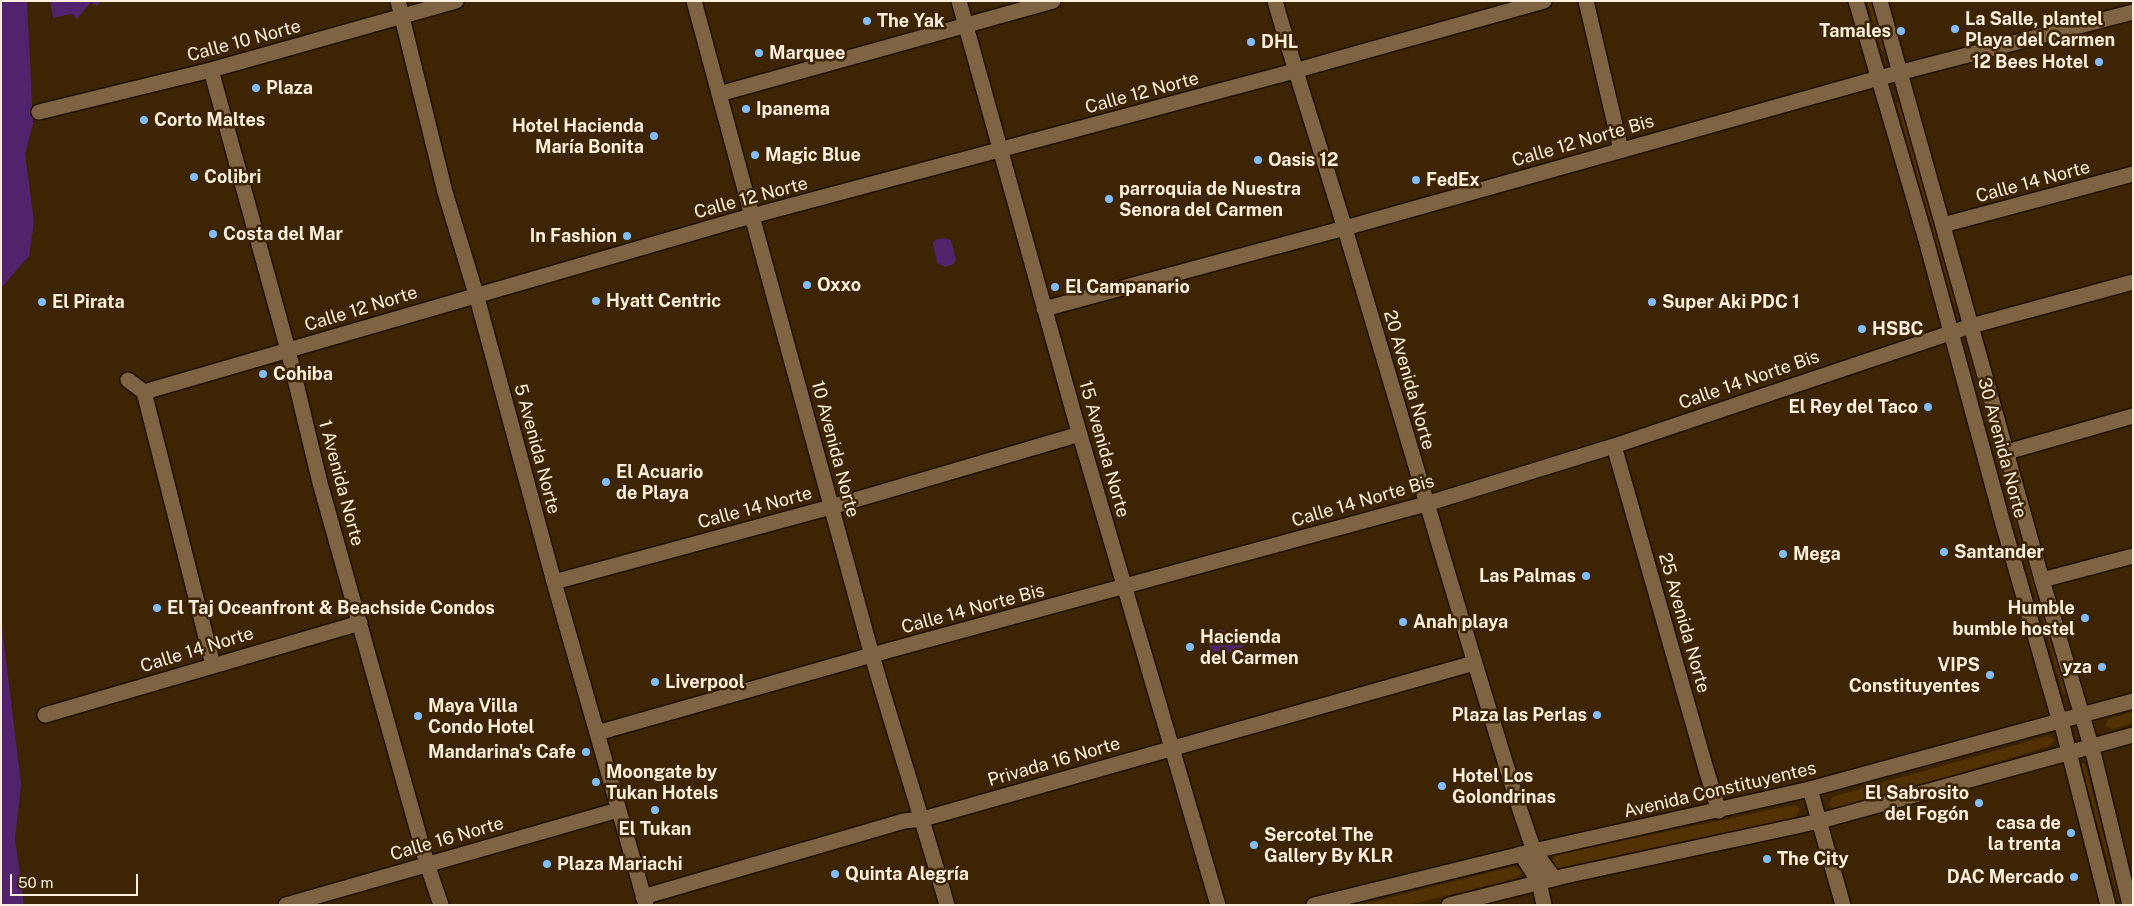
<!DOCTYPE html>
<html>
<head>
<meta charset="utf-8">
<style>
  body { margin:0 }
  #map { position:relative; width:2134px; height:906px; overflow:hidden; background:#3d2503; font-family:"Public Sans",sans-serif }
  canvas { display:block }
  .frame { position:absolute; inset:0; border:2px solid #feeedd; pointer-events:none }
  .scale { position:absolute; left:10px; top:874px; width:128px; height:22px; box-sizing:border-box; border:2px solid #feeedd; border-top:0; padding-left:6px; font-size:15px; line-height:18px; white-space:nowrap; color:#feeedd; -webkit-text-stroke:4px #3d2503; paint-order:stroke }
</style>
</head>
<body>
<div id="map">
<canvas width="2134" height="906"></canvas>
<div class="frame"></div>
<div class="scale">50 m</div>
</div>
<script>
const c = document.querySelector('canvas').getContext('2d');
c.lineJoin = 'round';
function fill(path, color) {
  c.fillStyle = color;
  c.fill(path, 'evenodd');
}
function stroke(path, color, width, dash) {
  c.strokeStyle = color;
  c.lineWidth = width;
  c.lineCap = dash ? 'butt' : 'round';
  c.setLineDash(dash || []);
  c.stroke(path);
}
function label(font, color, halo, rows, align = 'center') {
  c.font = font + ' "Public Sans",sans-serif';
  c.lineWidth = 5;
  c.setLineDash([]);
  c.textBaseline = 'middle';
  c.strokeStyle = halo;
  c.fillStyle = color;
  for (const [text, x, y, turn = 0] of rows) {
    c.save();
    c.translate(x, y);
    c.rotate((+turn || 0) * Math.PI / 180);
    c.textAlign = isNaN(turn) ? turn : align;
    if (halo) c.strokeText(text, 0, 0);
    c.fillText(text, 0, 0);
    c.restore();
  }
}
const green = new Path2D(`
  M1867,1h4l14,46v7l-4,-5z
  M1899,101l58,201 -1,4 -3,-4 -56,-197z
  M1972,356l1,2 94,336h-4l-93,-336z
  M2133,712v11l-21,6 -7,-3 3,-7z
  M2048,736l7,4 -8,7 -211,63 -7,-6 3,-7z
  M2081,764h4l37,141h-2z
  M1794,805l6,3 -4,9 -238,51 -6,-5 3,-8z
  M1515,866l8,5 -6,7 -108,27h-49z`);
const water = new Path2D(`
  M1,1h26l6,123 -8,30 9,68 -5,34 -28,32z
  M50,1h51l-4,5 -6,-4 -14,17 -6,-5 -18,4z
  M945,238l6,2 5,20 -2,4 -9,3 -8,-4 -4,-20 2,-3z
  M1,619l20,165 -6,55 9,66h-23z
  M1220,629l6,3 16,1c5,7 4,10 -1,16 -9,1 -20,7 -29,5l-4,-13z`);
const street = new Path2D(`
  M398,1l47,191 31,102 78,288 92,323
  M959,1l116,417 143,487
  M1275,1c22,77 47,152 70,228 59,195 115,390 176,584l13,38 20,27
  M1586,1l35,149
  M211,70l77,280 32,133 107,381 14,41
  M719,94l334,-93
  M39,112l172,-42 245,-69
  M1943,225l190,-51
  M1044,309l301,-81 534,-150 254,-66
  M128,380l16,12 593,-172 550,-147 257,-72
  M144,392l69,273
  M1614,446l92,323 13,42
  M2007,452l126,-36
  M2042,580l91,-24
  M554,582l277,-75 249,-73
  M45,715l315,-92
  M597,733l264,-75 565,-154 188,-58 357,-120 162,-44
  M1810,789l33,116
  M1521,854l18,28 5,23
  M643,897l261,-76 19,-2 551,-156
  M286,905l332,-95`);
const secondary = new Path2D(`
  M694,1c59,217 116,434 177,651 24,84 52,168 76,253
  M1856,1l70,239 77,284 54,188 4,9 47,184
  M1880,1l162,579 52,176 36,149
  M1314,905l220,-54 276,-62 323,-88
  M1449,905l116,-29 255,-55 313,-86`);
const markers = [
  [867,21,5,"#82bcfa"],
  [1955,29,5,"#82bcfa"],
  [1901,31,5,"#82bcfa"],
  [1251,42,5,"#82bcfa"],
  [759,53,5,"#82bcfa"],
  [2099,62,5,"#82bcfa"],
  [256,88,5,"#82bcfa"],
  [746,109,5,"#82bcfa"],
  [144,120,5,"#82bcfa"],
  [654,136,5,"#82bcfa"],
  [755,155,5,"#82bcfa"],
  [1258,160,5,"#82bcfa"],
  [194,177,5,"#82bcfa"],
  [1416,180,5,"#82bcfa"],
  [1109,199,5,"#82bcfa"],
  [213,234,5,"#82bcfa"],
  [627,236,5,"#82bcfa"],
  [807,285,5,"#82bcfa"],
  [1055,287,5,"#82bcfa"],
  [596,301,5,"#82bcfa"],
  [42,302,5,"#82bcfa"],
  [1652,302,5,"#82bcfa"],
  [1862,329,5,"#82bcfa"],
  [263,374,5,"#82bcfa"],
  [1928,407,5,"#82bcfa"],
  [606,482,5,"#82bcfa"],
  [1944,552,5,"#82bcfa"],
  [1783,554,5,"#82bcfa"],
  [1586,576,5,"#82bcfa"],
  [157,608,5,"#82bcfa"],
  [2085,618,5,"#82bcfa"],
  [1403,622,5,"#82bcfa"],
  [1190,647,5,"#82bcfa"],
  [2102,667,5,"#82bcfa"],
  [1990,675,5,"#82bcfa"],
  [655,682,5,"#82bcfa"],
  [1597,715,5,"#82bcfa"],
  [418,716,5,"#82bcfa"],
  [586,752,5,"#82bcfa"],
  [596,782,5,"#82bcfa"],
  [1442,786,5,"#82bcfa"],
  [1979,803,5,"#82bcfa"],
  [655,810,5,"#82bcfa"],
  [2071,833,5,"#82bcfa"],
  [1254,845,5,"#82bcfa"],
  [1767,859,5,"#82bcfa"],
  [547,864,5,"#82bcfa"],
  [835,874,5,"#82bcfa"],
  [2074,877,5,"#82bcfa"]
];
const poiNames = [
  ["La Salle, plantel",1965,19],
  ["Playa del Carmen",1965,40],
  ["The Yak",877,21],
  ["Tamales",1891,31,"right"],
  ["DHL",1261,42],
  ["Marquee",769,53],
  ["12 Bees Hotel",2089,62,"right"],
  ["Plaza",266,88],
  ["Ipanema",756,109],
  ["Corto Maltes",154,120],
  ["Hotel Hacienda",644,126,"right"],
  ["María Bonita",644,147,"right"],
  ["Magic Blue",765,155],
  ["Oasis 12",1268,160],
  ["Colibri",204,177],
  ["FedEx",1426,180],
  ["parroquia de Nuestra",1119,189],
  ["Senora del Carmen",1119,210],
  ["Costa del Mar",223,234],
  ["In Fashion",617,236,"right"],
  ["Oxxo",817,285],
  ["El Campanario",1065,287],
  ["Hyatt Centric",606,301],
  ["El Pirata",52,302],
  ["Super Aki PDC 1",1662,302],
  ["HSBC",1872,329],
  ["Cohiba",273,374],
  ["El Rey del Taco",1918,407,"right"],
  ["El Acuario",616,472],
  ["de Playa",616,493],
  ["Santander",1954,552],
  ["Mega",1793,554],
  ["Las Palmas",1576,576,"right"],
  ["El Taj Oceanfront & Beachside Condos",167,608],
  ["Humble",2075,608,"right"],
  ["bumble hostel",2075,629,"right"],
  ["Anah playa",1413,622],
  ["Hacienda",1200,637],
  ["del Carmen",1200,658],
  ["VIPS",1980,665,"right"],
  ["Constituyentes",1980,686,"right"],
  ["yza",2092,667,"right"],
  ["Liverpool",665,682],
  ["Maya Villa",428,706],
  ["Condo Hotel",428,727],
  ["Plaza las Perlas",1587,715,"right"],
  ["Mandarina's Cafe",576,752,"right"],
  ["Moongate by",606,772],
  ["Tukan Hotels",606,793],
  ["Hotel Los",1452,776],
  ["Golondrinas",1452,797],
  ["El Sabrosito",1969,793,"right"],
  ["del Fogón",1969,814,"right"],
  ["casa de",2061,823,"right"],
  ["la trenta",2061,844,"right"],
  ["El Tukan",655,829,"center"],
  ["Sercotel The",1264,835],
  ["Gallery By KLR",1264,856],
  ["The City",1777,859],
  ["Plaza Mariachi",557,864],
  ["Quinta Alegría",845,874],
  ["DAC Mercado",2064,877,"right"]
];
const streetNames = [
  ["Calle 10 Norte",244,41,-15],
  ["Calle 12 Norte",1142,93,-15],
  ["Calle 12 Norte Bis",1583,141,-16],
  ["Calle 14 Norte",2033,182,-15],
  ["Calle 12 Norte",751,198,-15],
  ["Calle 12 Norte",361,309,-17],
  ["20 Avenida Norte",1409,380,74],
  ["Calle 14 Norte Bis",1749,380,-19],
  ["30 Avenida Norte",2002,448,75],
  ["5 Avenida Norte",537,449,75],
  ["10 Avenida Norte",835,449,75],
  ["15 Avenida Norte",1104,449,74],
  ["1 Avenida Norte",341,483,75],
  ["Calle 14 Norte Bis",1363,501,-16],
  ["Calle 14 Norte",755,508,-15],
  ["Calle 14 Norte Bis",973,609,-15],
  ["25 Avenida Norte",1684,623,74],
  ["Calle 14 Norte",197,650,-17],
  ["Privada 16 Norte",1054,762,-16],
  ["Avenida Constituyentes",1720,790,-13],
  ["Calle 16 Norte",447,839,-16]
];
fill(green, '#523202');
fill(water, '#52236d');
stroke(street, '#200f00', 18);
stroke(secondary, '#200f00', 18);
stroke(street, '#7f6444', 15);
stroke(secondary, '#7f6444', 15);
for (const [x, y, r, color] of markers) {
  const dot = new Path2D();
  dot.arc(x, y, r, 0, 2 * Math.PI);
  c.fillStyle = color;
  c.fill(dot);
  stroke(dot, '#3d2503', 2);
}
label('bold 18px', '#feeedd', '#3d2503', poiNames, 'left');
label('18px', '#feeedd', '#3d2503', streetNames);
</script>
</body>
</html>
